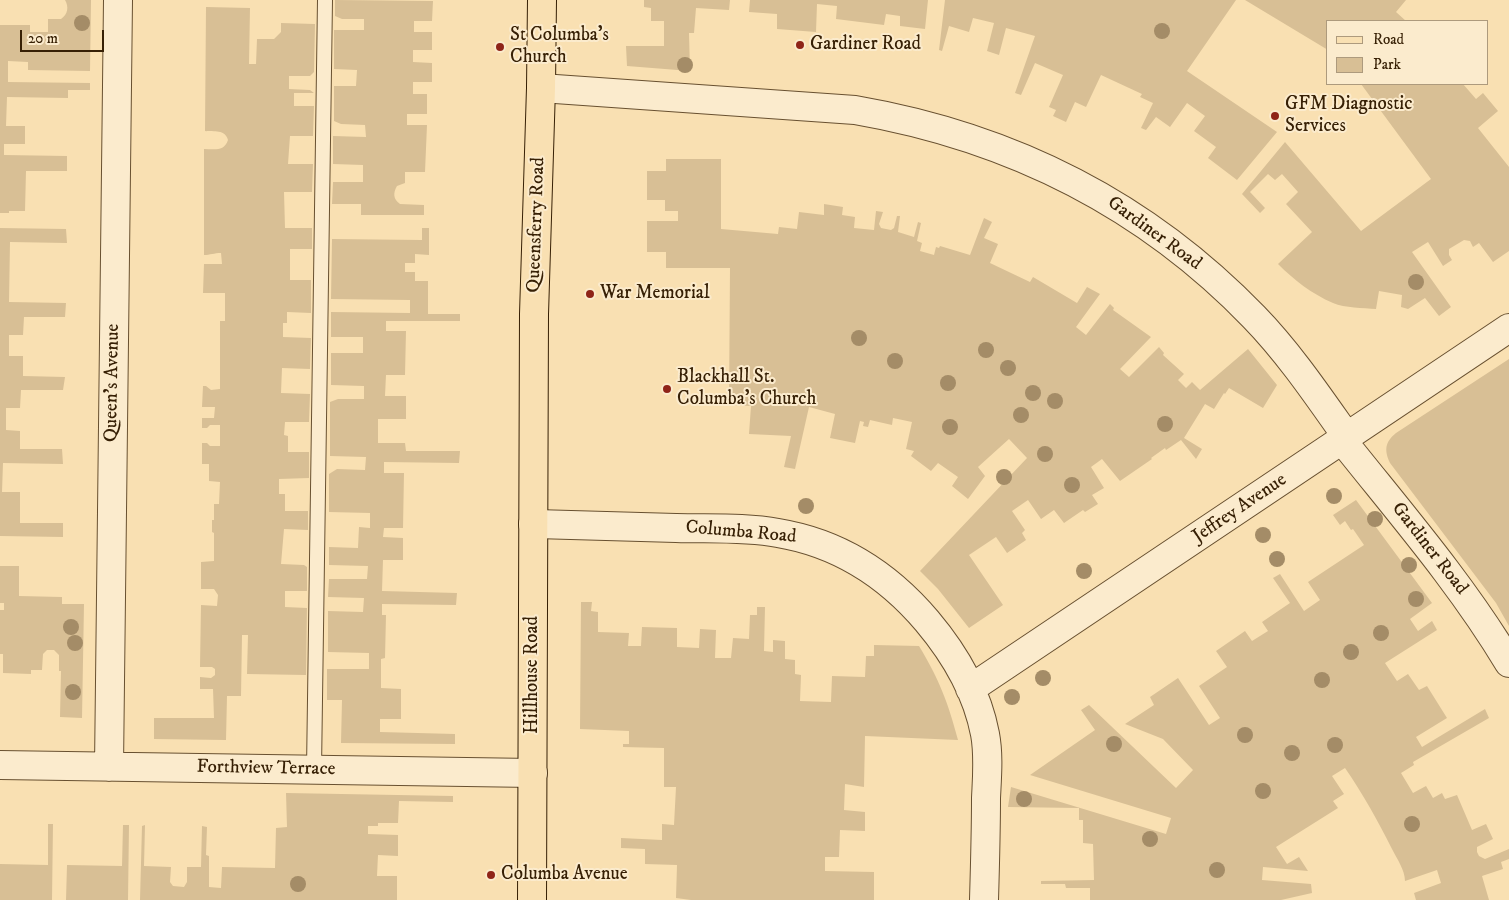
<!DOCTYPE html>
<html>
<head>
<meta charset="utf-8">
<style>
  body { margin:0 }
  #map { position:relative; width:1509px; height:900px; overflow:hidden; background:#f9e0b2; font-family:"IM FELL DW Pica",serif }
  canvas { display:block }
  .legend { position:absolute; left:1326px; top:20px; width:162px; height:65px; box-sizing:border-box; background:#fbebcd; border:1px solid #ad9a7d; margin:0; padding:6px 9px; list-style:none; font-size:15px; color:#372005 }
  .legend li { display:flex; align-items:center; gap:10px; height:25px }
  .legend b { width:25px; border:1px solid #ad9a7d }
  .scale { position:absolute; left:20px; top:30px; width:84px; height:22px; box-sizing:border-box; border:2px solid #372005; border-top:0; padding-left:6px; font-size:15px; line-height:18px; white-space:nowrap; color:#372005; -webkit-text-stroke:4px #fbebcd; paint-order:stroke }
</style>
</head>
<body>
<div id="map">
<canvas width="1509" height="900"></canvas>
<ul class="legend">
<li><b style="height:6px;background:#f9e0b2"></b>Road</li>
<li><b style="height:14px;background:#d8bf95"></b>Park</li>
</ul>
<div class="scale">20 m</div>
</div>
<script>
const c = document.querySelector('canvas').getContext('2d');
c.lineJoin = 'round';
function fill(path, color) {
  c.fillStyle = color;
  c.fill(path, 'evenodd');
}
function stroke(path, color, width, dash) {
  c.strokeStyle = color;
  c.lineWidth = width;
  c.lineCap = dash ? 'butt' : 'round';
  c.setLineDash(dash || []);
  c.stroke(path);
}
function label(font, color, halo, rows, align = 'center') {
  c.font = font + ' "IM FELL DW Pica",serif';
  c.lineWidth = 4;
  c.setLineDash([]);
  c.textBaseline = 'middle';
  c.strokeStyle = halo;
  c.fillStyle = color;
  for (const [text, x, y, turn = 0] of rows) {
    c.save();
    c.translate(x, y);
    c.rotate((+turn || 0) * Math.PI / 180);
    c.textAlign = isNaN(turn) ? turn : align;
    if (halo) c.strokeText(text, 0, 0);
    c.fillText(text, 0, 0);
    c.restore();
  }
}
const green = new Path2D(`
  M65,0h26l-1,71 -62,-1v-8l-20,-1v21l82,1v7h-22v8l-61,-1 -1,29h19v18h-21v11l63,1v15h-41l-1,40h-16v2h-9v-188h30v7h18v-13h13c7,-5 8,-12 4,-19z
  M335,0l98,1 -1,20h-18v11h18v18h-19v12l19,1v19h-19v12h14v20h-20v11h20l-2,47h-20v11l-8,3c-4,7 -4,13 3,18l24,1v10h-63v-11h-29l1,-22h30v-17l-30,-1v-28l33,1 -1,-12 -24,-1 -7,-3v-35h22l1,-16 -23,-1v-39h30v-11h-22l-7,-3z
  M644,0h86l-1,10 -33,-2 -2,25h-5l1,38 -63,-5 -1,-20h38v-25h-13v-13l-7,-1z
  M750,0h178l-3,29 -25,-3v-10l-14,-2 -2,11 -48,-6 1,-13 -20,-2 -1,28 -39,-3v-15l-28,-2z
  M945,0h291l-49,71 90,61 -40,48 -29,-22 8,-11 -22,-16 11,-15 -18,-13 -17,24 -14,-10 -10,13 -5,-2 12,-25 -13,-6 2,-3 -41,-19 -15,32 -11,-5 -9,20 -13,-6 3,-6 -7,-3 14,-32 -28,-12 -14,32 -6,-2 20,-57 -29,-8 -7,27 -12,-4 7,-28 -21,-5 -4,14 -20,-6 -7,25 -3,-1z
  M1245,0h161l-10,12 10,9h-78v29z
  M206,7l44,1 -1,56h7l1,-25h17l7,-7v-9l34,1 -1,48 -4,4h-21v13l21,1 4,3h-20v13h20l-1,30h-23l-2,28h25l-1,28h-28l1,36h27v21h-22v31h21v33l-24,-1v11h-4v14l28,1 -1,31 -28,-1 -1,25 29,1 -1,28h-24l-1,13 4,1v16h21v26l-30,1v15h6v17h23v19l-24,-1 -3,35 23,1 3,2v24h-22v16l22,1 -1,67 -59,-1 1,-39h-6l-1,61h-14l-1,44 -72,-1v-21h60l-1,-29h-13v-12l11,1 4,-3v-6l-3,-2h-12l1,-62 16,1 1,-11 -4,-6h-13v-27l13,-1v-28l-2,-1v-12h2v-16h5l1,-22 -11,-1v-17h-7v-21h5l3,3h10v-21h-10l-3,3h-5v-10h12l1,-11h-13l1,-21h3l5,4 9,-1v-68h5v-28h-22l1,-29h18l-1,-11c-7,0 -11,2 -17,2v-106c10,0 20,3 24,-9 -3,-11 -14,-8 -23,-9z
  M1361,84h102l13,15 7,-6 15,18 -20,17 31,39v84l-16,11 -14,-19 -6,4 -3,-6 -6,-1 -15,9v6l3,5 -9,6 -15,-24 -16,10 39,55 -12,9 -14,-18 -17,11 -7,-2 1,-12 -23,-4 -3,18c-13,-1 -31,-1 -43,-6 -21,-9 -39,-23 -55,-39l34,-32 -26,-28 12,-12 -16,-18 -7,6 -7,-6 -18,18 15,16 -5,5 -18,-19 43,-52 76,89 70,-52z
  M666,159h55v70l57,5 1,-7 18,2 2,-17 25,3v-11l19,3 -1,8 13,2 -1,11 20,2 2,-19 7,1 -4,12 2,4 10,2 3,-2 3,-12h3l-2,16 16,5 4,-15 3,1 -4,18 5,2 -2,8 14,4 2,-8 3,1 1,-2 30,9 14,-37 8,4 -8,16 14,6 -8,19 40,19 3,-5 44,26 10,-16 13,7 -24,33 10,8 24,-31 4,4 -1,2 38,27 -31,32 9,8 30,-30 5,6 -1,2 21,19 -6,6 8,8 6,-6 8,8 48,-41 29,36 -14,23 -34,-20 -4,6 -1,-1 -10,16 -9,-5 -21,34 18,11 -6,10 -15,-19 -15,10 -1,-2 -14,10 1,1 -32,22 -18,-22 -11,8 13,21 -12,7 6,9 -13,8 -2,-2 -19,13 -10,-13 -13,9 -13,-19 -16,11 13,19 -3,3 4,7 -19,13 -11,-16 -27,18 34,50 -34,23 -31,-39 -18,-18 107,-113 -18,-19 -31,28 7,9 -17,23 -16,-13 6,-9 -20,-14 -7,8 -20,-15 3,-5 -8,-2 6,-27 -19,-4 -1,7 -22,-5 -2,7 -5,-1 1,-4 -4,-1 -5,22 -25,-5 5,-24 -26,-7 -14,62 -11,-2 7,-31 -42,-2 2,-28 -22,-1 1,-137h-64v-16h-19v-31h31v-10h-13v-11h-18v-29h19z
  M0,228l66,1 1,14 -57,-1 -1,60 57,1 -1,14h-41l-1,18h-14v21h14v20l42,1 -2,13h-42l-1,18h-14v22l14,1v18h42l1,15 -60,-1 -1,29h18v31h43v14l-63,-1v4z
  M422,228h7v27l-14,-1v9h-10v9h10v9h13v33h32v7h-74v10h20l-1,44h-19l-1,21h21v23h-28v24h27l1,8h54l-1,12 -75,-1v11h20l-1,55h-19l-1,9 20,1v22h-20l-1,31 75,2 -1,12 -74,-1v11h4l-1,43 -4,1v29l20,1v30h-21v13l75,2v10l-114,-1 1,-43h-15v-31h42v-16l-41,-1v-41l35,1 1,-14 -36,-1 1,-18h38l1,-13 -39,-1v-18l29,1 1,-21 11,1v-15l-41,-1v-38l8,-5 28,1 1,-13 -36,-1v-54l8,-3h26v-13l-33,-1v-32h32v-16h-32v-25l79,1v-13l-79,-1 1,-60 90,1z
  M1509,359v267l-13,-23 -106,-140c-6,-13 -5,-21 6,-30z
  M1356,500l76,103 -22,16 8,12 14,-10 5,9 -52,33 12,18 11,-7 11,16 8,-4 20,32 -31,19 6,10 63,-38 4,9 -76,44 1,3 -13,8 12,20 13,-7 7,12 9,-5 3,6 12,-4 15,35 14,-6 7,15 -16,8v5l2,4 6,3 24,-10v10l-8,3 2,7 -21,7 7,24h-73l-2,-7 27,-10 -4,-13 -32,11c0,-11 -8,-22 -13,-32 -14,-28 -29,-55 -47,-81l-13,8 12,18 -11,7 5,7 -62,39 11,17 12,-7 9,14 -45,-4 -1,13 49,4 1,9 -31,7h-191v-12h-24l-1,-4h-24v-3l53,-1 -1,-36 -10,-1v-23h-4v-12l-71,-1 3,-20 155,47 5,-16 -141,-43 65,-45 -14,-20 8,-5 87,83 17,-18 -30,-31 -38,-15 29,-19 -4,-8 28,-19 31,47 11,-7 -21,-32 28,-19 -11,-16 29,-20 7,10 16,-10 -6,-9 28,-19 -17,-25 7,-4 24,37 16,-11 -12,-18 56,-37 -11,-16 -2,1 -6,-9 -5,4 -7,-10z
  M0,566h19v30l43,1v7h22l-2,114 -22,-1 1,-46h-2v-16l-5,-5h-7l-4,4 -1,16h-11v4l-28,-1v-19h-3v-44h4v-7h-4z
  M581,602h11l-1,9 7,1v20l31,1 -1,13h13l1,-19 35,1v19l22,1 1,-19 16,1 -1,28h16l2,-20 16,1 1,-24h7v-8h8l-1,44 9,1v-12l12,1v18l10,1v14l6,1 -1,26 31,1 1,-26 33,1 1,-21h8v-11l45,1c20,33 29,56 39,94l-93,-4 -1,51 -19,-3 -1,26 21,2v19l-25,-1 -1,27h-14v14l49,1v28h-183l-15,-2 1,-33 -32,-1v-15l-24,-1v-10l41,2v-16l12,1 2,-38h-12v-39l-41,-1v-3h6v-13l-49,-2z
  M286,793l167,3v6l-54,-1 -1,22h-20v3h-10v8l30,1v21l-20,-1 -1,21h20v24h-257l2,-74 3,-1 -1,41 27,1 -1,15 3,4 11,1 3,-5v-15h14l1,-41 5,1 -1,28 3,1v31l12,1 1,-21 53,1 1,-40 11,-1z
  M48,824h5l-1,76h-52v-36l48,1z
  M123,825h6l-1,75h-62l1,-35 55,1z`);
const lane = new Path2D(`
  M314,769l11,-769`);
const street = new Path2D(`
  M541,88l314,22c156,27 289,93 399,207 35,36 64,79 93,120
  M1342,440c58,73 119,143 167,223
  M533,524c48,1 96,3 143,4 34,1 69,-1 102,5 60,10 110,42 149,88 27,32 50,71 58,113 4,21 2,43 1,64 0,34 -1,68 -2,102
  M970,689l539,-361
  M0,765l533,8
  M109,767l9,-767`);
const primary = new Path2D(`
  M532,900l2,-586 7,-226 1,-88`);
const trees = [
  [82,23],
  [1162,31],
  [685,65],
  [1416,282],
  [859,338],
  [986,350],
  [895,361],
  [1008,368],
  [948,383],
  [1033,393],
  [1055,401],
  [1021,415],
  [1165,424],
  [950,427],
  [1045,454],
  [1004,477],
  [1072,485],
  [1334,496],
  [806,506],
  [1375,519],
  [1263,535],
  [1277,559],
  [1409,565],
  [1084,571],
  [1416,599],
  [71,627],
  [1381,633],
  [75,643],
  [1351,652],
  [1043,678],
  [1322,680],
  [73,692],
  [1012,697],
  [1245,735],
  [1114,744],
  [1335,745],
  [1292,753],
  [1263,791],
  [1024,799],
  [1412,824],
  [1150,839],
  [1217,870],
  [298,884]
];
const markers = [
  [800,45,5,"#8f2418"],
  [500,47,5,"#8f2418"],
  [1275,116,5,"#8f2418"],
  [590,294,5,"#8f2418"],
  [667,389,5,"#8f2418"],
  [491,875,5,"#8f2418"]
];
const poiNames = [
  ["St Columba's",510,36],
  ["Church",510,58],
  ["Gardiner Road",810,45],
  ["GFM Diagnostic",1285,105],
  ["Services",1285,127],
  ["War Memorial",600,294],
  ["Blackhall St.",677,378],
  ["Columba's Church",677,400],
  ["Columba Avenue",501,875]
];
const streetNames = [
  ["Queensferry Road",537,225,-88],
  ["Gardiner Road",1154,234,36],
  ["Queen's Avenue",113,383,-89],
  ["Jeffrey Avenue",1240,509,-34],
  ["Columba Road",741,533,5],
  ["Gardiner Road",1429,549,52],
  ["Hillhouse Road",533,675,-90],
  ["Forthview Terrace",266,769,1]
];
fill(green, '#d8bf95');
stroke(lane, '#685030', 16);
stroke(street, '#685030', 30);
stroke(primary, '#372005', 30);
stroke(lane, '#fbebcd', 14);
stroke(street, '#fbebcd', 28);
stroke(primary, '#f9e0b2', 28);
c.fillStyle = '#a48c67';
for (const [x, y] of trees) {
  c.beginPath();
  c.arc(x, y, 8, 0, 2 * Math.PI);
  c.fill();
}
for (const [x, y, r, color] of markers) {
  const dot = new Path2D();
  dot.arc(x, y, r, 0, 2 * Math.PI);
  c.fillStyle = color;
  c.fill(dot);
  stroke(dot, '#fbebcd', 2);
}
label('19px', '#372005', '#fbebcd', poiNames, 'left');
label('19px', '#372005', '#fbebcd', streetNames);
</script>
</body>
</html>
